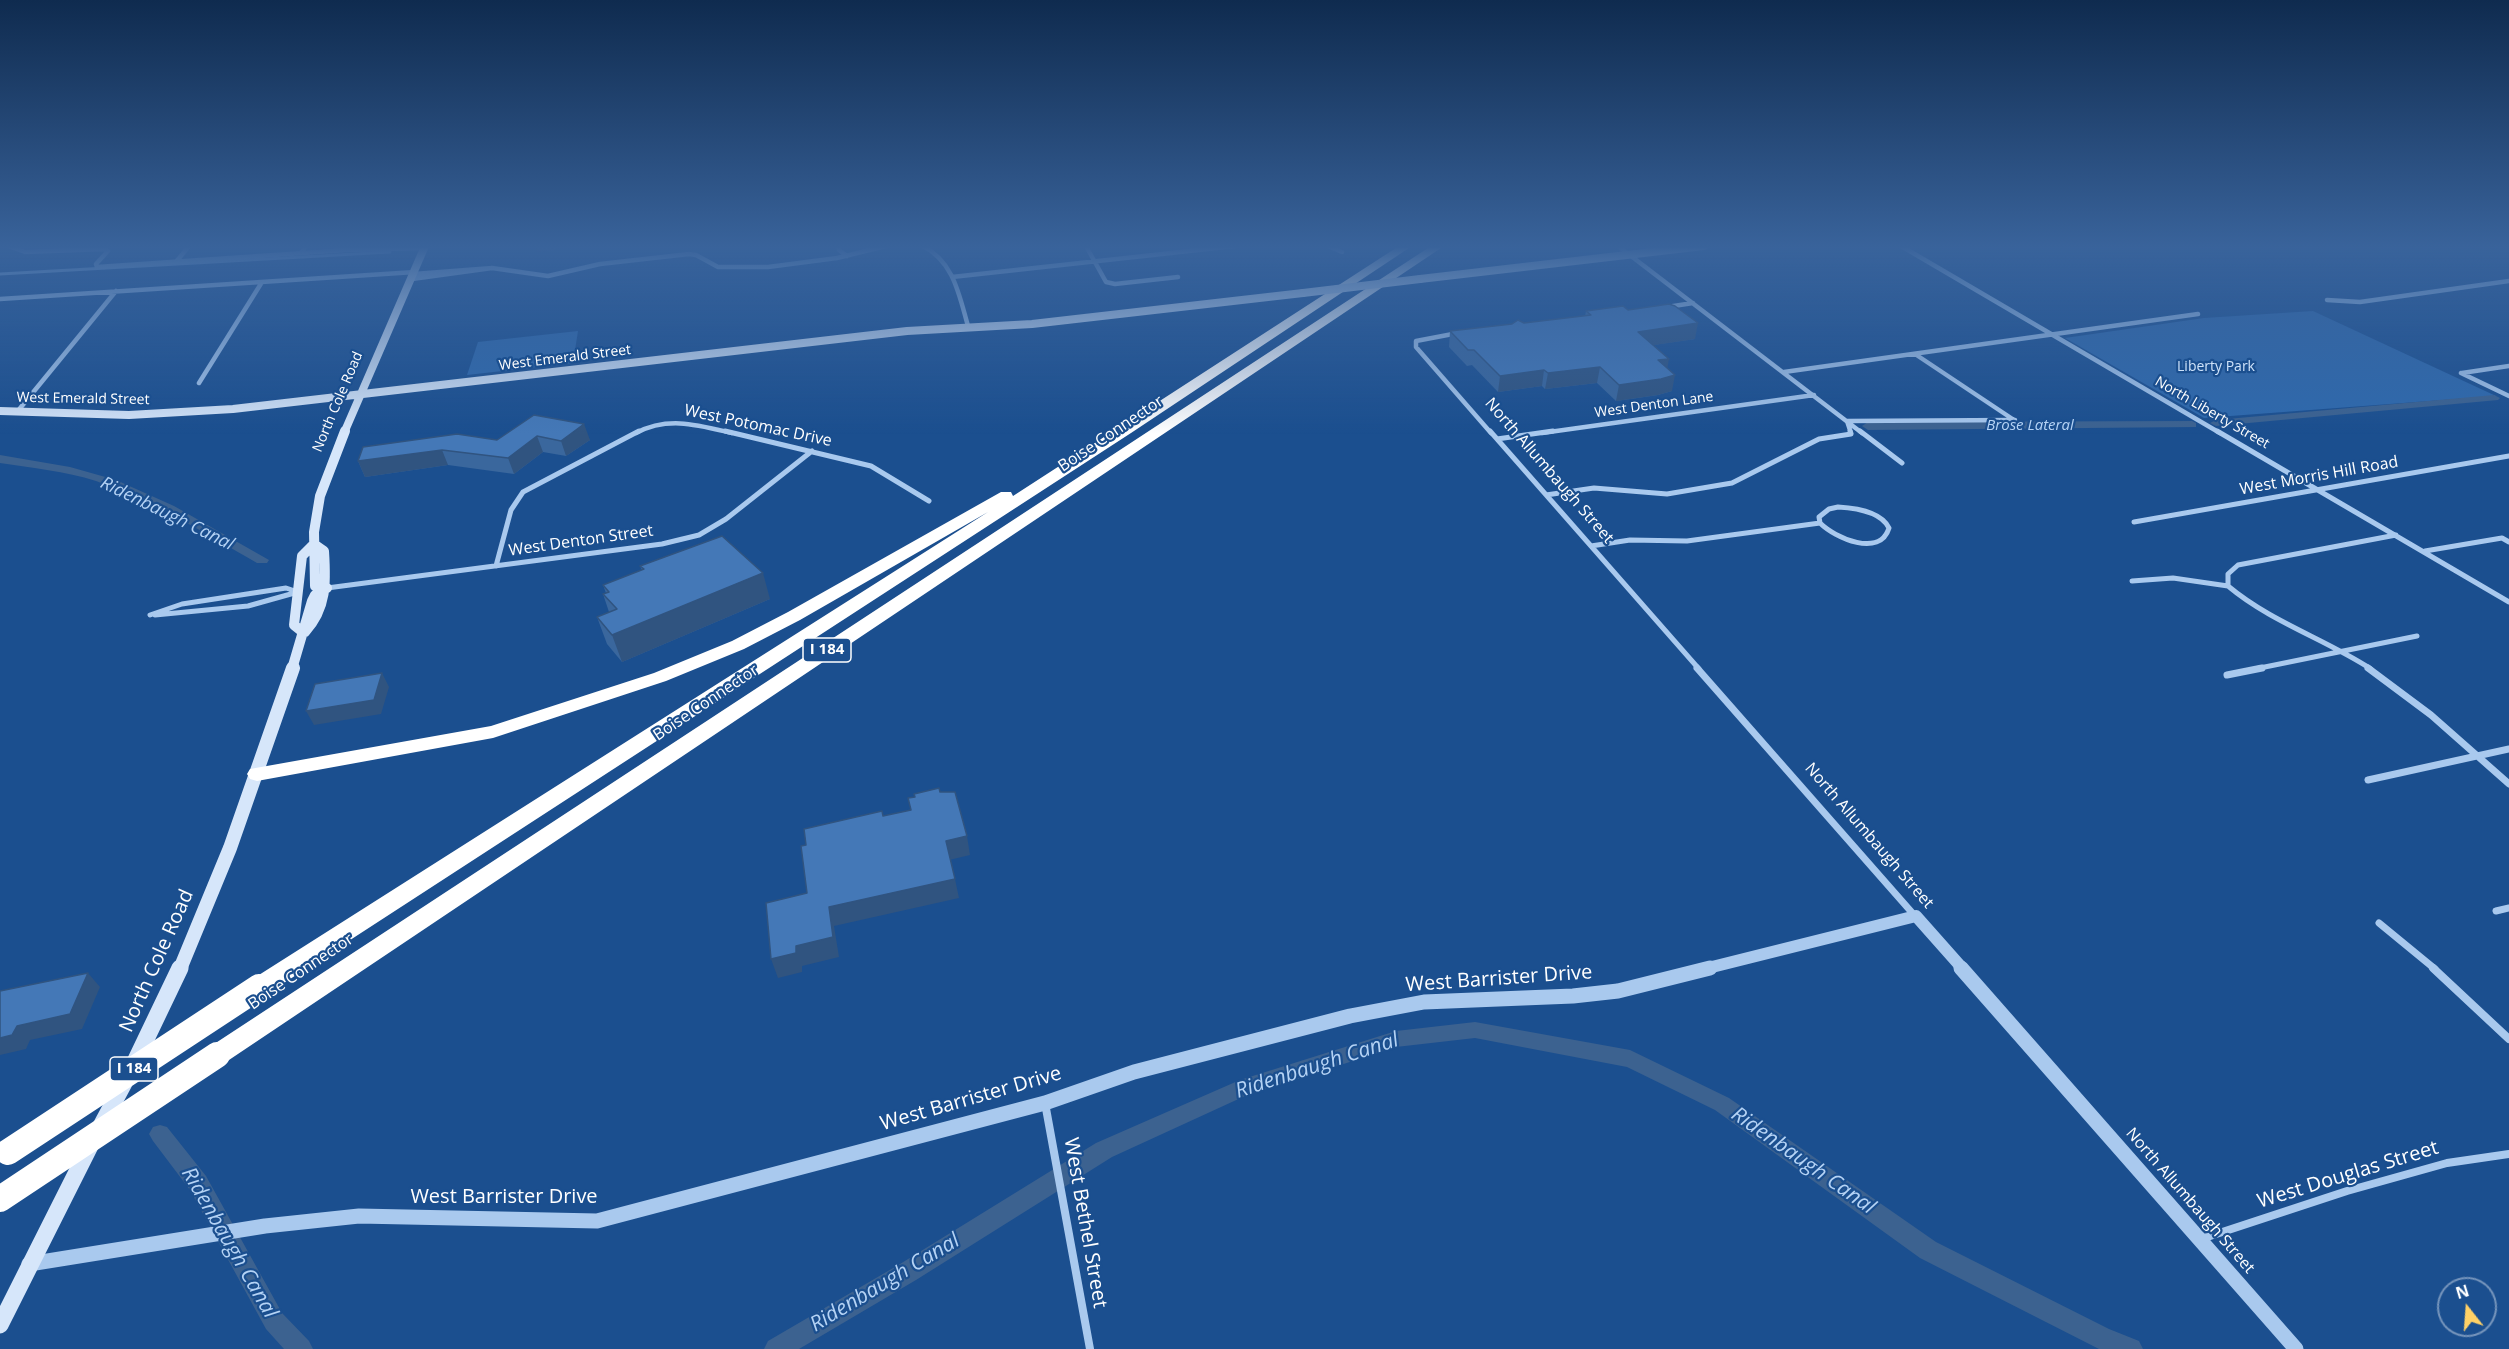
<!DOCTYPE html>
<html>
<head>
<meta charset="utf-8">
<style>
  body { margin:0 }
  #map { position:relative; width:2509px; height:1349px; overflow:hidden; background:#1b4f8f; font-family:"Open Sans",sans-serif }
  canvas { display:block }
  .north { position:absolute; left:2437px; top:1277px; width:60px; height:60px; box-sizing:border-box; background:#1b4f8f; border:2px solid #7695bc; border-radius:50%; rotate:343deg; font-size:16px; font-weight:700; line-height:24px; text-align:center; color:#fff }
  .north::after { content:''; display:block; margin:auto; width:21px; height:27px; background:#ffd166; clip-path:polygon(50% 0,100% 100%,50% 72%,0 100%) }
</style>
</head>
<body>
<div id="map">
<canvas width="2509" height="1349"></canvas>
<div class="north">N</div>
</div>
<script>
const c = document.querySelector('canvas').getContext('2d');
c.lineJoin = 'round';
function fill(path, color) {
  c.fillStyle = color;
  c.fill(path, 'evenodd');
}
function stroke(path, color, width, dash) {
  c.strokeStyle = color;
  c.lineWidth = width;
  c.lineCap = dash ? 'butt' : 'round';
  c.setLineDash(dash || []);
  c.stroke(path);
}
function label(font, color, halo, rows, align = 'center') {
  c.font = font + ' "Open Sans",sans-serif';
  c.lineWidth = 4.5;
  c.setLineDash([]);
  c.textBaseline = 'middle';
  c.strokeStyle = halo;
  c.fillStyle = color;
  for (const [text, x, y, turn = 0] of rows) {
    c.save();
    c.translate(x, y);
    c.rotate((+turn || 0) * Math.PI / 180);
    c.textAlign = isNaN(turn) ? turn : align;
    if (halo) c.strokeText(text, 0, 0);
    c.fillText(text, 0, 0);
    c.restore();
  }
}
const green = new Path2D(`
  M2313,311l183,85 -292,22 -139,-80 139,-20z
  M578,331l-5,32 -106,12 11,-33z`);
const stream = new Path2D(`
  M0,274l390,-22`);
const canal = new Path2D(`
  M2494,395l6,3 -2,2 -282,26 -6,-3 6,-3z
  M2192,421l4,2v4l-328,3 -6,-4 6,-4z
  M0,455l70,12 46,13 58,26 95,54 -2,3h-10c-52,-30 -104,-62 -161,-82 -31,-10 -64,-13 -96,-18z
  M1475,1022l155,28 99,48 207,144 173,87 30,12 4,8h-44l-179,-91 -205,-148 -88,-43 -152,-29 -79,9 -151,49 -133,61 -196,123 -117,69h-35l4,-8 132,-77 196,-121 144,-63 156,-49z
  M160,1125l7,2 39,49 76,137 27,28 4,8h-29l-18,-20 -76,-139 -37,-49 -4,-7 4,-7z`);
const minorFar3 = new Path2D(`
  M8,246l17,6 80,-3 3,2 -12,13 1,3 250,-17 78,-2
  M838,246l1,4 8,6
  M923,246c31,16 36,49 45,80
  M1086,246l20,36 9,2 63,-7
  M1328,246l14,6
  M1618,246l244,187
  M1901,246l319,187
  M301,253l5,-7
  M176,262l13,-16
  M492,268l56,8 52,-12 89,-10 7,1 22,12h50l69,-9 49,-12
  M952,277l283,-31
  M412,279l80,-11 -78,6
  M0,299l415,-27
  M2327,300l33,2 149,-21
  M1667,307l26,-4
  M1458,333l-42,8v6l75,86
  M1915,354l99,66
  M1784,372l414,-58
  M2461,373l48,23
  M2462,373l47,-7
  M199,383l63,-101
  M17,412l99,-121
  M636,433c32,-17 62,-8 96,0
  M1542,433l272,-38
  M1851,433l-4,-12 168,-1`);
const minorFar2 = new Path2D(`
  M725,431l146,35 58,35
  M1490,431l209,238
  M1860,431l42,32
  M2217,431l292,171
  M1497,439l56,-8
  M1546,495l48,-7 73,6 65,-11 87,-44 32,-5 -1,-3
  M1838,507c17,1 43,4 51,21 -9,30 -54,10 -69,-5l-1,-6 10,-8z
  M2134,522l375,-66
  M1591,546l39,-6 57,1 133,-18
  M2425,551l77,-13 7,4
  M496,566l15,-56 12,-18 116,-61
  M2132,581l41,-3 55,8
  M327,588l335,-44 37,-9 27,-16 86,-68
  M150,615l32,-11 104,-16 12,4
  M155,615l93,-9 50,-14
  M2255,669l162,-33
  M2371,669c-46,-30 -100,-47 -143,-83v-12l10,-9 158,-30`);
const minorFar1 = new Path2D(`
  M1697,668l218,248
  M2368,668l63,47 78,69
  M2227,675l35,-7
  M2368,780l141,-31
  M2496,911l13,-3
  M2379,923l56,46`);
const minor = new Path2D(`
  M2433,968l76,71
  M1045,1103l45,246
  M2201,1239l146,-48 100,-28 62,-9`);
const tertiaryFar1 = new Path2D(`
  M1704,969l212,-53 47,53`);
const tertiary = new Path2D(`
  M1961,968l335,381
  M29,1264l236,-38 94,-10 238,5 448,-118 89,-31 216,-56 74,-14 149,-6 45,-5 92,-23`);
const secondaryFar3 = new Path2D(`
  M1420,279l284,-33
  M0,411l129,4 104,-6 674,-78 125,-7 271,-31
  M344,433l81,-187`);
const secondaryFar2 = new Path2D(`
  M327,588l-12,-2 -1,-54 6,-36 25,-65
  M305,632c22,-24 21,-50 19,-81l-10,-7
  M304,633l-10,-8 8,-69 12,-12
  M292,669l20,-68 3,-6 12,-7`);
const secondaryFar1 = new Path2D(`
  M180,969l50,-121 63,-180`);
const secondary = new Path2D(`
  M135,1062l45,-94
  M101,1126l23,-43
  M0,1325l90,-179`);
const motorway = new Path2D(`
  M1399,246h13l-281,187 -864,561 -8,2 -8,-2 -4,-7 4,-7 737,-468 -188,108 -56,29 -78,32 -173,57 -236,43 -7,-2 -3,-5 3,-5 241,-43 163,-53 78,-32 56,-29 213,-120h10l2,4z
  M1431,246h13l-1218,816 -9,3 -9,-3 -3,-7 3,-7z`);
const secondaryBridge = new Path2D(`
  M1303,293l117,-14`);
const motorwayBridge = new Path2D(`
  M8,1152l251,-165
  M0,1199l217,-144`);
const wall = new Path2D(`
  M1628,310l67,29 -42,6 14,23 5,23 -14,4 -42,6 -19,-18 -52,6 -3,-3 -44,6 -26,-27 -5,1 -18,-19 1,-16 135,-15 1,-5z
  M534,415l56,25 -24,16 -23,-4 -29,22 -66,-9 -83,12 -7,-16 139,-21z
  M640,566l130,33 -148,63 -15,-18 -10,-27 12,-5 -6,-18 3,-1 -3,-8 39,-15z`);
const shadedWall = new Path2D(`
  M535,246h21l-1,4 -18,2z
  M1698,323l-3,16 -60,9 3,-16z
  M1669,359l-3,16 -8,-15z
  M1600,367l-3,16 -52,6 3,-16z
  M1544,370l-2,16 -44,6 2,-16z
  M1675,375l-3,16 -14,4 -42,6 3,-16z
  M584,424l6,16 -24,16 -5,-15z
  M537,436l6,16 -29,22 -6,-16z
  M442,450l6,15 -83,12 -7,-16z
  M763,573l7,26 -148,63 -10,-27z
  M382,673l7,14 -8,27 -67,11 -8,-14z
  M967,836l3,19 -21,5 -3,-19z
  M955,879l4,19 -125,28 5,31 -37,9v6l-24,6 -7,-19 25,-13 33,-39z
  M88,973l12,14 -18,42 -52,11 -4,9 -26,6v-17z`);
const building = new Path2D(`
  M1669,304l6,2 23,17 -60,9 31,27 -11,1 17,15 -14,4 -42,6 -19,-18 -52,6 -4,-3 -44,6 -26,-26h-6l-18,-19 62,-7 6,-4 6,3 67,-8 -5,-4 37,-5 5,4z
  M534,415l50,9 -23,17 -24,-5 -29,22 -66,-8 -84,11 5,-14 94,-13 40,6z
  M722,536l41,37 -151,62 -15,-18 20,-8 -14,-15 6,-2 -6,-7 41,-16 -4,-3z
  M382,673l-8,27 -68,11 9,-27z
  M939,788l1,4h15l12,44 -21,5 9,38 -126,28 4,30 -37,9v7l-25,6 -5,-56 41,-10 -6,-47 5,-1 -2,-16 78,-18 1,5 28,-6 -3,-12 7,-1 -1,-3z
  M88,973l-18,41 -53,12 -5,9 -12,3v-47z`);
const farStreetnames = [
  ["West Emerald Street",565,358,-7],
  ["West Emerald Street",83,399,1],
  ["North Cole Road",338,402,-67],
  ["West Denton Lane",1654,405,-8],
  ["North Liberty Street",2212,413,30]
];
const farParknames = [
  ["Liberty Park",2216,367]
];
const farWaternames = [
  ["Brose Lateral",2030,426]
];
const shields = [
  [827,650,48],
  [134,1069,48]
];
const shieldNames = [
  ["I 184",827,650],
  ["I 184",134,1069]
];
const streetNames = [
  ["West Potomac Drive",758,426,12],
  ["Boise Connector",1111,434,-34],
  ["North Allumbaugh Street",1549,471,49],
  ["West Morris Hill Road",2319,476,-10],
  ["West Denton Street",581,541,-8],
  ["Boise Connector",706,703,-34],
  ["North Allumbaugh Street",1869,836,49],
  ["Boise Connector",301,972,-34],
  ["North Allumbaugh Street",2190,1201,49]
];
const waterNames = [
  ["Ridenbaugh Canal",167,514,26]
];
const nearStreetnames = [
  ["North Cole Road",157,961,-66],
  ["West Barrister Drive",1499,979,-4],
  ["West Barrister Drive",971,1099,-16],
  ["West Douglas Street",2348,1175,-17],
  ["West Barrister Drive",504,1197],
  ["West Bethel Street",1085,1223,80]
];
const nearWaternames = [
  ["Ridenbaugh Canal",1317,1066,-18],
  ["Ridenbaugh Canal",1803,1161,35],
  ["Ridenbaugh Canal",229,1243,60],
  ["Ridenbaugh Canal",885,1283,-31]
];
fill(green, '#2e69ad');
stroke(stream, '#9cc4f0', 3);
fill(canal, '#3c6290');
stroke(minorFar3, '#a9c9ee', 4.5);
stroke(minorFar2, '#a9c9ee', 5);
stroke(minorFar1, '#a9c9ee', 7);
stroke(minor, '#a9c9ee', 8);
stroke(tertiaryFar1, '#a9c9ee', 12);
stroke(tertiary, '#a9c9ee', 15);
stroke(secondaryFar3, '#d6e6fa', 8);
stroke(secondaryFar2, '#d6e6fa', 10);
stroke(secondaryFar1, '#d6e6fa', 14);
stroke(secondary, '#d6e6fa', 17);
fill(motorway, '#fff');
stroke(secondaryBridge, '#d6e6fa', 8);
stroke(motorwayBridge, '#fff', 26);
fill(wall, '#3a679d');
fill(shadedWall, '#305480');
fill(building, '#4478b7');
stroke(building, '#305480', 1.5);
const sky = c.createLinearGradient(0, 0, 0, 434);
sky.addColorStop(0, '#0f2b4f');
sky.addColorStop(0.57, '#39639b');
sky.addColorStop(1, '#39639b00');
c.fillStyle = sky;
c.fillRect(0, 0, 2509, 434);
label('14px', '#fff', '#1b4f8f', farStreetnames);
label('14px', '#cfe3fa', '#1b4f8f', farParknames);
label('italic 15px', '#b5d3f5', '#1b4f8f', farWaternames);
for (const [x, y, w] of shields) {
  const box = new Path2D();
  box.roundRect(x - w / 2, y - 12, w, 24, 4.5);
  c.fillStyle = '#1b4f8f';
  c.fill(box);
  stroke(box, '#fff', 1.5);
}
label('bold 15px', '#fff', null, shieldNames);
label('16px', '#fff', '#1b4f8f', streetNames);
label('italic 18px', '#b5d3f5', '#1b4f8f', waterNames);
label('20px', '#fff', '#1b4f8f', nearStreetnames);
label('italic 21px', '#b5d3f5', '#1b4f8f', nearWaternames);
</script>
</body>
</html>
